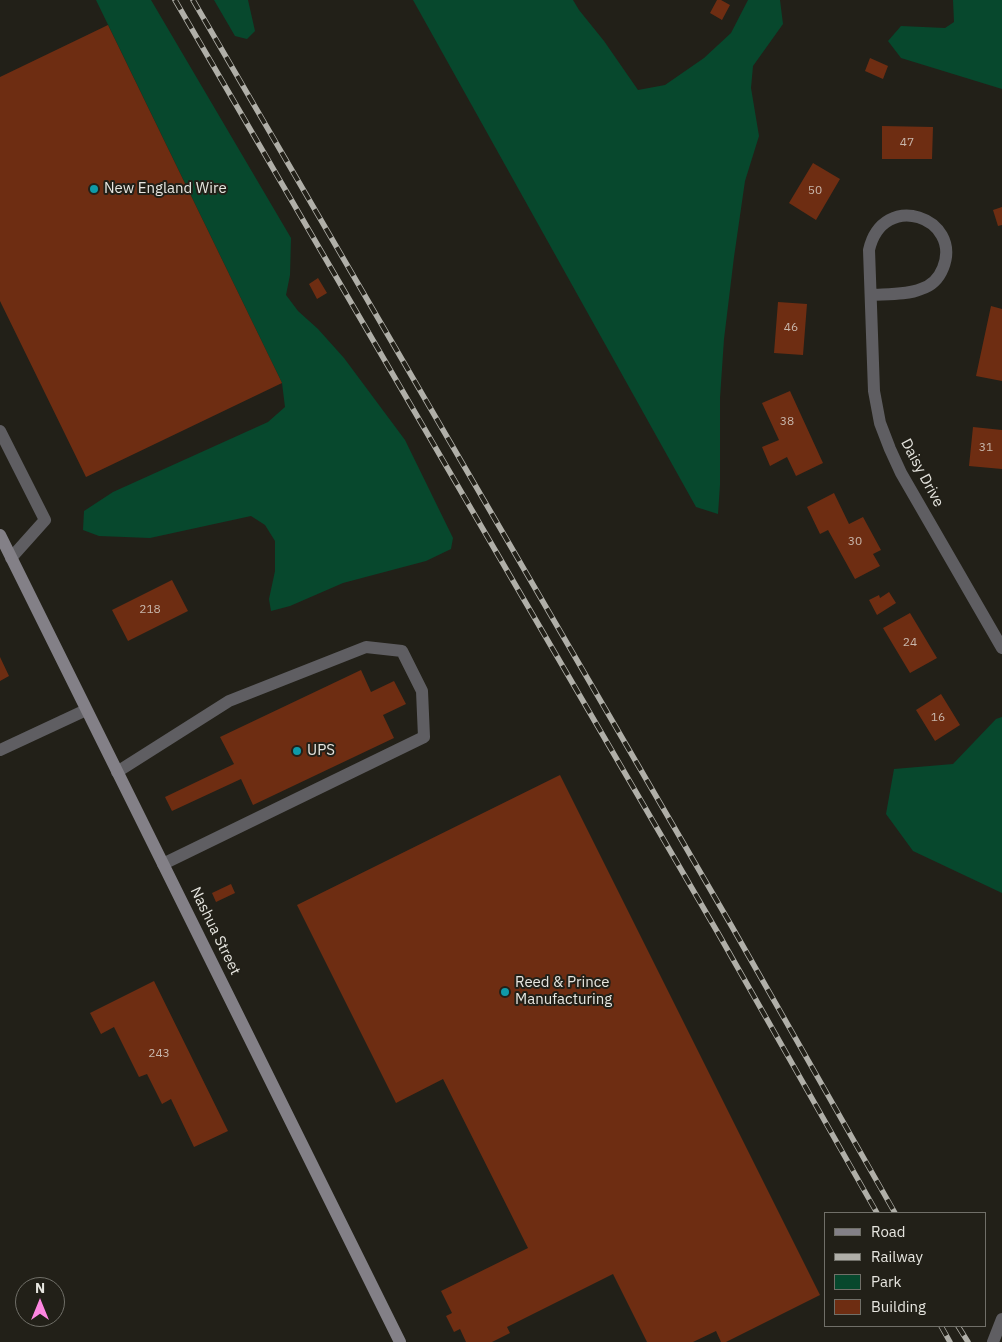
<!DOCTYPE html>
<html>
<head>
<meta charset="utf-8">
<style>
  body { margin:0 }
  #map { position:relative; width:1002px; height:1342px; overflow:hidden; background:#222018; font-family:"IBM Plex Sans",sans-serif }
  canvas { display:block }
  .legend { position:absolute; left:824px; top:1212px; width:162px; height:115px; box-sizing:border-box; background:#222018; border:1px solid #706f68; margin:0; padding:6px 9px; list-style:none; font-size:15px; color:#e6e5df }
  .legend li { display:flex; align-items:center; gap:10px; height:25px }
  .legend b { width:25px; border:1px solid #706f68 }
  .north { position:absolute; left:15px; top:1277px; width:50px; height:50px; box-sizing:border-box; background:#222018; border:1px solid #706f68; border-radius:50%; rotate:0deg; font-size:14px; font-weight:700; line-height:20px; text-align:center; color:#e6e5df }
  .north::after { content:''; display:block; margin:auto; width:18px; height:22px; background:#fe86e1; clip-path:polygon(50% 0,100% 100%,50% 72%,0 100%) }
</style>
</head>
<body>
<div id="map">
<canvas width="1002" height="1342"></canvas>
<ul class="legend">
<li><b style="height:6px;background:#838087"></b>Road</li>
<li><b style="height:6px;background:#b0afa8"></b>Railway</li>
<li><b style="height:14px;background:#07482d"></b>Park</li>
<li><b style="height:14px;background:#6e2d12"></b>Building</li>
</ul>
<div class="north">N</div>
</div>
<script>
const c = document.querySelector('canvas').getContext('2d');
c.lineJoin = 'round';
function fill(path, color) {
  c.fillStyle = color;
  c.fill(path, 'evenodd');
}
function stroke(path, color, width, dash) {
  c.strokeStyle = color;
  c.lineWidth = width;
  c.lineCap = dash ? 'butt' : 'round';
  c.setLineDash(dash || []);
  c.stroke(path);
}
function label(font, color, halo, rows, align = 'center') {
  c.font = font + ' "IBM Plex Sans",sans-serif';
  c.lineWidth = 4;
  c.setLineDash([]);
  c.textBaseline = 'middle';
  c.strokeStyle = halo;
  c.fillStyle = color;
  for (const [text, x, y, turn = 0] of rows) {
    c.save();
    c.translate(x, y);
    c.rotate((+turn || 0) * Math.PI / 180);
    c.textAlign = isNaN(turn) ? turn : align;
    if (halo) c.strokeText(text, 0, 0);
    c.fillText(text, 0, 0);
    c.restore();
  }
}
const green = new Path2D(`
  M96,0h55l140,238 -1,37 -4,20 12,16 20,18 26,29 61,82 48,98 -2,11 -25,12 -83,22 -53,23 -19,5 -2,-12 6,-28v-30l-10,-16 -14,-9 -101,22 -51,-2 -16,-6 1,-19 29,-19 155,-70 17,-15 -3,-24z
  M214,0h34l7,31 -8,8 -12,-3z
  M413,0h160l6,10 25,31 34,49 27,-5 39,-27 27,-25 17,-33h32l3,24 -30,42 -2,22 8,48 -14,45 -11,76 -10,82 -4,59v87l-2,29 -22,-7z
  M953,0h49v89l-101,-31 -13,-17 13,-15 44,2 9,-6z
  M1002,717v176l-89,-42 -27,-37 8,-45 59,-5 43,-45z`);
const building = new Path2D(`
  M717,0h4l9,5 -8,15 -12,-7z
  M108,25l174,358 -196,94 -86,-176v-224z
  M870,58l18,8 -5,13 -18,-8z
  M882,126l51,1 -1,32h-50z
  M813,163l27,16 -24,41 -27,-17z
  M1002,207v18l-4,1 -5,-16z
  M318,278l9,15 -10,6 -8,-15z
  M778,302l29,2 -4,51 -29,-2z
  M991,306l11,3v72l-26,-5z
  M790,391l33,72 -27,13 -9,-19 -17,9 -8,-19 17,-7 -17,-37z
  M973,427l29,3v39l-33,-3z
  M834,493l15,31 14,-7 18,33 -8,4 7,12 -25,13 -27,-49 -8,4 -13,-27z
  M172,580l16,31 -60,30 -16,-31z
  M889,592l7,11 -19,12 -8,-15 10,-5 1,3z
  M910,613l27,45 -27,15 -27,-45z
  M0,657l9,19 -9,5z
  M361,670l10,22 23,-11 12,23 -23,11 11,23 -141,67 -12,-26 -69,32 -7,-14 69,-33 -14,-27z
  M941,694l19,31 -25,16 -19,-31z
  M560,775l260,520 -94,47h-5l-5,-11 -23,11h-46l-34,-68 -106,53 3,6 -18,9h-26l-6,-13 -6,3 -8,-16 6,-3 -11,-22 87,-43 -85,-169 -47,24 -99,-198z
  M231,884l4,9 -19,9 -4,-9z
  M154,981l74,150 -34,16 -23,-48 -9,5 -15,-30 -8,3 -25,-50 -13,7 -11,-21z`);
const service = new Path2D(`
  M0,431l45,89 -34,38
  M0,750l86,-40
  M117,772l112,-71 137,-54 36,4 20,40 2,46 -261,127`);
const minor = new Path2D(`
  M871,295c15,-1 37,0 50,-6 10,-3 18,-11 22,-21 20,-50 -60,-79 -74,-18l5,141 6,32 10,26 11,24 101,175
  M993,1342l9,-23`);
const secondary = new Path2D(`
  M0,535l400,807`);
const rail = new Path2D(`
  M175,0l543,933 159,280
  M193,0l538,925 164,288
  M941,1326l9,16
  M958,1326l10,16`);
const markers = [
  [94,189,5,"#0f9aa8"],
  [297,751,5,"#0f9aa8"],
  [505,992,5,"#0f9aa8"]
];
const numberNames = [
  ["47",907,143],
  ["50",815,191],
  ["46",791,328],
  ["38",787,422],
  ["31",986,448],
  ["30",855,542],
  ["218",150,610],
  ["24",910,643],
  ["16",938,718],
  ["243",159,1054]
];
const poiNames = [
  ["New England Wire",104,189],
  ["UPS",307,751],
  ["Reed & Prince",515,983],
  ["Manufacturing",515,1000]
];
const streetNames = [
  ["Daisy Drive",922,473,62],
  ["Nashua Street",215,931,64]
];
fill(green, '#07482d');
fill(building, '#6e2d12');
stroke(service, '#5f5e62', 12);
stroke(minor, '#5f5e62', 12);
stroke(secondary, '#838087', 12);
stroke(rail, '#b0afa8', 5.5);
stroke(rail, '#222018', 4, [11]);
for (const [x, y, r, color] of markers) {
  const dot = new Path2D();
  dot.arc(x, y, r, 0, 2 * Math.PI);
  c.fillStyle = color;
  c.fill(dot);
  stroke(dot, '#222018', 2);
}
label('12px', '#c8b7ac', null, numberNames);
label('15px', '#e6e5df', '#222018', poiNames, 'left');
label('15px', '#e6e5df', '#222018', streetNames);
</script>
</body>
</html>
